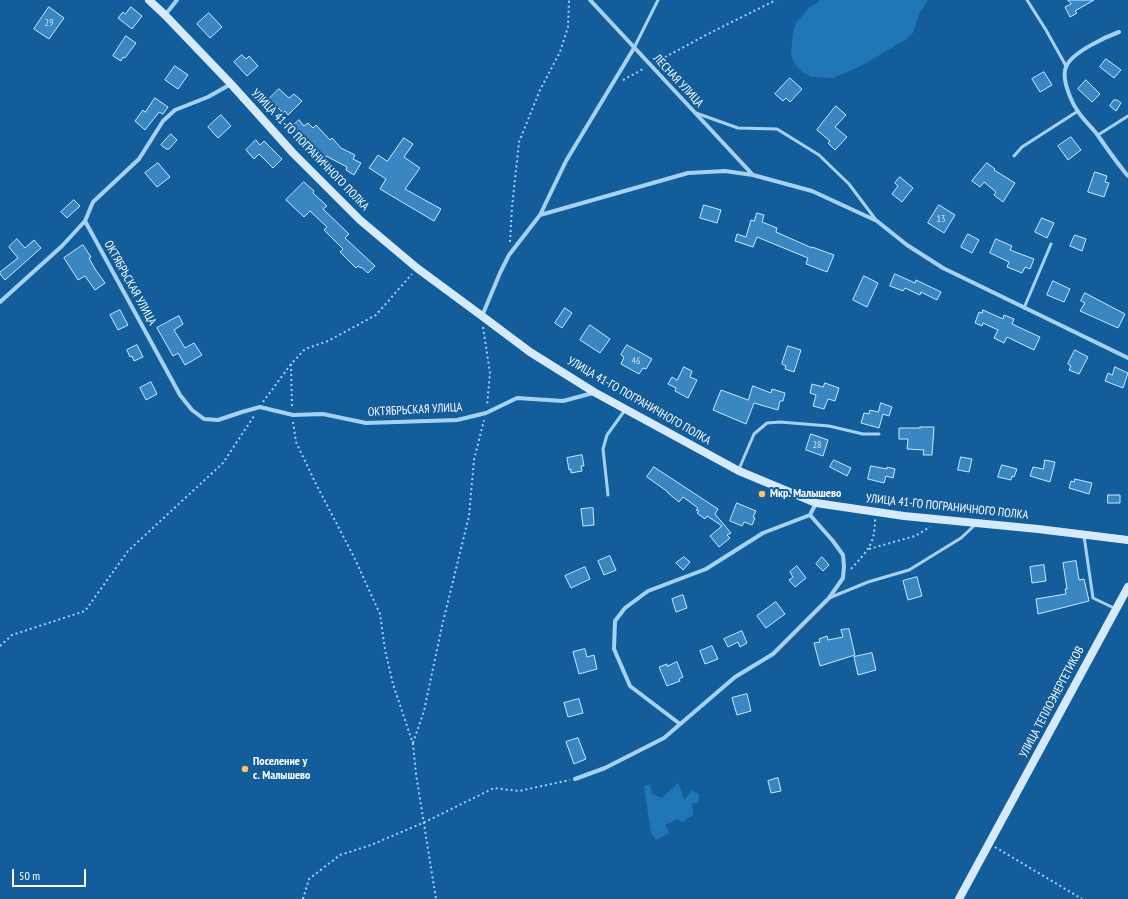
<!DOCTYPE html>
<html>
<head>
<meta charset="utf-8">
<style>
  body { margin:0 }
  #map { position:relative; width:1128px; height:899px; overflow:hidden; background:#125d9a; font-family:"PT Sans Narrow",sans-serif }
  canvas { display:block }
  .scale { position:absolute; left:12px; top:869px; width:74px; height:18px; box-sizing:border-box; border:2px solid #fff; border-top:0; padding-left:5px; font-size:12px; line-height:14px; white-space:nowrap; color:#fff; -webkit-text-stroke:3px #125d9a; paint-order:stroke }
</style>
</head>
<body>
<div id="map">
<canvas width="1128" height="899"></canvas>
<div class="scale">50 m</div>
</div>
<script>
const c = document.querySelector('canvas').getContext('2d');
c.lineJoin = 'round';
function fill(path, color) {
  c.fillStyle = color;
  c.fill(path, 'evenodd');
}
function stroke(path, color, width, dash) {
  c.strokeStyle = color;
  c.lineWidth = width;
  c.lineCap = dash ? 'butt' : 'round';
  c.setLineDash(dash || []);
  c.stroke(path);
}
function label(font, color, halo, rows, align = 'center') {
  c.font = font + ' "PT Sans Narrow",sans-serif';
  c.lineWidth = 4;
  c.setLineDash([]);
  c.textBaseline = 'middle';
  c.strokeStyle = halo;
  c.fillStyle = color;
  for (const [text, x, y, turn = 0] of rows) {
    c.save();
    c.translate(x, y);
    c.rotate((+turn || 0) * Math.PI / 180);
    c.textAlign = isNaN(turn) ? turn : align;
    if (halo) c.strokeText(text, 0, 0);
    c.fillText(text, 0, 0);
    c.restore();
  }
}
const green = new Path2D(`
  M820,0h108l-9,14 -6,19 -8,7 -44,26 -28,12 -21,-1 -10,-5 -7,-8 -4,-10 2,-21 3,-10 14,-16 9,-5z
  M678,783l4,9 2,8 8,-10 7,4 -1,9h-6l1,12 -11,7 -4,-3 -13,6 4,8 -12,7 -6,-7 -7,-47 6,-1 2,9 10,4z`);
const building = new Path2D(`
  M1068,0h26l-19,11 2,2 -7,4 -5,-10 6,-3z
  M49,7l15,11 -15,21 -15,-10z
  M131,7l11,9 -10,13 -14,-11 5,-6 2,2z
  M209,13l13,14 -12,11 -13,-14z
  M126,36l10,7 -11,15 -2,-1 -2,4 -8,-5z
  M242,55l4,4 3,-3 9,10 -11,10 -13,-14z
  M1106,59l15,11 -7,8 -14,-11z
  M175,66l13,9 -10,14 -13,-9z
  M1044,72l8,13 -12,7 -8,-13z
  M790,78l12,11 -12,13 -4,-4 -3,3 -8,-7z
  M1086,80l14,14 -8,8 -14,-13z
  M279,89l10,9 5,-4 8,7 -14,14 -3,-4 -2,2 -14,-14z
  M155,98l13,9 -5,7 -4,-2 -14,18 -10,-9 8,-11 2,2z
  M1114,100h3l4,3 -5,8 -6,-5z
  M836,106l10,9 -11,12 12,10 -12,13 -7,-7 2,-2 -13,-11z
  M221,115l10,11 -13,12 -10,-11z
  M299,120l5,6 4,-3 5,5 3,-3 14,15 2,-2 9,10 14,7 -2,4 8,4 -7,12 -8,-5 1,-3 -21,-11 -2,1 -12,-11 -19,-20z
  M171,134l6,6 -8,9h-3l-5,-4z
  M1071,137l10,13 -13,10 -10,-14z
  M404,138l9,6 -9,13 16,11 -15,21 36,20 -7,12 -54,-32 6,-10 -17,-11 9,-13 9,6z
  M256,140l4,5 4,-4 18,18 -9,9 -14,-14 -5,5 -8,-9z
  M158,163l12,14 -13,10 -12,-14z
  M987,163l8,6 -1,1 21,13 -12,19 -9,-7 2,-3 -12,-10 -4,5 -8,-6z
  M1095,172l12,4 -2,6 4,1 -5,14 -16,-5z
  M900,177l13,11 -11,14 -10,-8 6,-8 -3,-3z
  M304,182l10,9 -1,2 14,13 -4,3 26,25 -4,4 30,28 -7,7 -7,-6v1l-3,-2 -2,2 -16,-16 3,-3 -19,-19 3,-3 -17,-16 -6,6 -18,-17z
  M74,200l6,6 -13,12 -6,-6z
  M704,205l17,5 -4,13 -17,-5z
  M939,205l16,10 -11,18 -16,-10z
  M757,213l7,2 -2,7 15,6 -1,4 36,16v-1l22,8 -7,17 -21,-8 2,-6 -51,-21 -4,10 -18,-6 2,-7 9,3 5,-17 3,1z
  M1042,218l12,5 -7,15 -12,-6z
  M968,234l11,6 -7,13 -11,-6z
  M1075,235l11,4 -4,12 -12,-5z
  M17,239l8,9 9,-8 7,8 -36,32 -5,-6v-2l18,-14 -9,-11z
  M996,239l16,7 -2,4 24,9 -4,10 -5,-2 -3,6 -15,-6 2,-5 -19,-9z
  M83,245l8,12 -2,1 6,11 10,14 -10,7 -10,-14 -7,4 -14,-22z
  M895,274l20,9 1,-3 25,12 -4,8 -16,-8 -1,3 -15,-7 -2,3 -13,-5z
  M864,276l14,7 -11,24 -14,-7z
  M1053,281l17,8 -6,13 -17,-7z
  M1085,293l40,21 -7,14 -38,-17 5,-8 -4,-2z
  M565,308l7,5 -10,15 -7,-5z
  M120,310l8,15 -10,5 -8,-15z
  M983,310l20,9 1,-4 10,4 -2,5 28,13 -6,13 -27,-13 -3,6 -10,-5 4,-8 -15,-7 -1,3 -7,-3 4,-11 3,1z
  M179,316l4,8 -9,6 11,18 9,-5 8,12 -17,10 -7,-12 -5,3 -16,-28z
  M590,325l20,14 -10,14 -20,-13z
  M137,345l6,12 -9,4 -2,-5 -2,1 -3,-7z
  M627,345l25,14 -6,10 -3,-1 -4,6 -18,-10 3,-7 -3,-2z
  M788,346l13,4 -7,22 -9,-3 1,-3 -4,-2z
  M1075,350l13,7 -9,17 -10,-4 2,-4 -3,-2z
  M684,367l8,4 -2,6 7,3 -9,18 -13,-7 1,-3 -8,-4 4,-7 5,3z
  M1115,367l13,6 -5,15 -18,-7 3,-8 4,2z
  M151,382l6,12 -11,6 -6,-12z
  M825,383l14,5 -4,13 -7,-2 -4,10 -11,-3 3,-11 -6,-2 2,-9 11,3z
  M753,386l18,7 1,-4 13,4 -2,8h-3l-2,9 -24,-7 -8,21 -33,-14 8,-20 27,10z
  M881,403l11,4 -3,9 -6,-2 -4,14 -18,-5 3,-10 5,1 1,-4 8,2z
  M920,427h14l-2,28h-9l1,-5 -17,-1 1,-10h-9v-11h21z
  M811,434l17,6 -5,16 -17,-6z
  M582,455l2,11h-3l1,5 -11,2v-4l-2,1 -2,-12z
  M961,457l11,2 -3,13 -11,-2z
  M834,460l17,8 -4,8 -17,-9z
  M1045,460l10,2 -5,20 -20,-6 3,-9 10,2z
  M1002,465l15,4 -3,8 -2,-1 -1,4 -13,-3z
  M871,466l16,3v-2l8,2 -2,9 -7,-2 -2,7 -16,-4z
  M654,467l64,42 -3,5 16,19 -4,2 3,3 -11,9 -9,-11 12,-10 -15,-10 -2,3 -8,-6 2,-2 -3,-1 2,-2 -15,-11 -4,5 -11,-9v-1l-21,-15z
  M1075,479l17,4 -3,11 -20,-6 2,-7 3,1z
  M1108,495h12v8h-12z
  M737,503l19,8 -3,6 2,1 -3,7 -8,-3 -2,4 -12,-5z
  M593,508l1,17 -11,1 -2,-17z
  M610,556l6,14 -12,5 -6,-14z
  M684,557l6,5 -7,8 -7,-7z
  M822,557l7,8 -6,6 -7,-7z
  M1076,561l3,19 5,-1 5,22 -51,13 -2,-15 30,-5 -1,-5h2l-4,-26z
  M1044,565l2,16 -14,2 -2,-16z
  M797,566l9,12 -11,9 -6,-7 4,-3 -3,-5z
  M585,567l5,12 -19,9 -6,-12z
  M917,577l5,19 -14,4 -5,-19z
  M683,595l4,13 -11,4 -4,-13z
  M776,602l9,12 -19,14 -9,-12z
  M849,629l6,26 -35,11 -6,-23 6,-1 -1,-3 8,-3 1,4 15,-3 -2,-7z
  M742,631l5,12 -7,4 -2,-5 -10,5 -4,-8z
  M712,646l6,13 -13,5 -5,-13z
  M585,649l2,8 7,-2 3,14 -18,5 -6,-22z
  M872,653l4,17 -18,5 -4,-18z
  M677,662l6,15 -4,2 1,2 -13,5 -8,-19 8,-3v2z
  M747,694l4,17 -14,4 -5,-17z
  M579,699l4,14 -15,4 -4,-14z
  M578,738l8,21 -12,5 -8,-22z
  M778,778l3,13 -10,2 -3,-12z`);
const path = new Path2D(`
  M656,62l52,-28 68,-34
  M623,80l22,-12
  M510,242l2,-35 7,-65 21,-52 20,-38 8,-25 1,-27
  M483,327l7,46 -3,33
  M291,364l1,44
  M263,402l28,-38 14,-15 23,-8 48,-26 36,-41
  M293,422l3,20 20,42 38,73 26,57 5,36 8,34 20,60 3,30 20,125
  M869,549l46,-13 15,-9
  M851,569c16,-18 24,-24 24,-50
  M0,646l12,-11 73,-24 43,-60 95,-88 31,-47
  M413,743l11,-32 18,-85 27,-110 5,-56 10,-40
  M995,847l87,52
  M303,899l6,-20 31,-24 31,-10 54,-23 69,-34 25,3 51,-11`);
const lane = new Path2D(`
  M1027,0l19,30 20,36
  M634,48l24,-48
  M696,113l42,15 39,1 42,26 30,29 27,36
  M1098,135l30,-19
  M1014,156l8,-9 56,-36
  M1024,308l27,-64
  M739,469l15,-35 13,-11 13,-1 49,4 34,8h16
  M608,495l-5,-46 4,-14 18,-25
  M1084,536l9,62 23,11
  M829,598l39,-16 41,-12 52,-32 15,-14`);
const street = new Path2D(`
  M590,0l163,175
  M165,15l12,-15
  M1119,32c-14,5 -48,21 -53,35 -5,11 5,34 11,43 6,10 15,17 22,27 9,13 18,26 29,39
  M540,215l148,-42 37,-2 28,4 59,16 65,30 30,24 36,23 185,90
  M85,221l95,174 12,15 12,9 14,1 24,-8 18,-5 33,8 30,-1 43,9 91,-3 29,-7 31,-15 46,3 30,-8
  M0,302l62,-56 23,-25 8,-19 46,-43 24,-38 12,-11 33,-13 23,-13
  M482,316l18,-43 9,-18 31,-40 26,-54 68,-113
  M680,724l-50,-38 -16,-37 1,-28 10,-13 23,-17 58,-22 57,-36 47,-18
  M575,779l30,-11 59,-30 71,-61 38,-23 56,-56 14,-20 1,-12 -1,-11 -10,-14 -23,-26 6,-12`);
const secondary = new Path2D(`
  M149,0l16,15 66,69 62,69 67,67 57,48 65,48 48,36 64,40 145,79 77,32 88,13 134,13 90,11
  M959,899l169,-312`);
const markers = [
  [762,494,4,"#ffc168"],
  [245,769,4,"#ffc168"]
];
const numberNames = [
  ["29",49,23],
  ["13",941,219],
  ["46",636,361],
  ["28",817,445]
];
const streetNames = [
  ["ЛЕСНАЯ УЛИЦА",678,81,47],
  ["УЛИЦА 41-ГО ПОГРАНИЧНОГО ПОЛКА",310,150,46],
  ["ОКТЯБРЬСКАЯ УЛИЦА",130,283,61],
  ["УЛИЦА 41-ГО ПОГРАНИЧНОГО ПОЛКА",639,401,30],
  ["ОКТЯБРЬСКАЯ УЛИЦА",415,410,-3],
  ["УЛИЦА 41-ГО ПОГРАНИЧНОГО ПОЛКА",947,507,6],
  ["УЛИЦА ТЕПЛОЭНЕРГЕТИКОВ",1052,702,-62]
];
const poiNames = [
  ["Мкр. Малышево",770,494],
  ["Поселение у",253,762],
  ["с. Малышево",253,776]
];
fill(green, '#2077b8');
fill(building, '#3a86c1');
stroke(building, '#cde9fe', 1);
stroke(path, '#a5d2f4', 2, [2, 3]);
stroke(lane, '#a5d2f4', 3);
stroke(street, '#a5d2f4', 4);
stroke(secondary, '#d5ebfd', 8);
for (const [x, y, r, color] of markers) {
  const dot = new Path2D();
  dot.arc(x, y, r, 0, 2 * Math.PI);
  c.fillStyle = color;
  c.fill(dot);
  stroke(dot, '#125d9a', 1.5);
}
label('10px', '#cee1f0', null, numberNames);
label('12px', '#fff', '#125d9a', streetNames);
label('bold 12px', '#fff', '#125d9a', poiNames, 'left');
</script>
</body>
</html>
